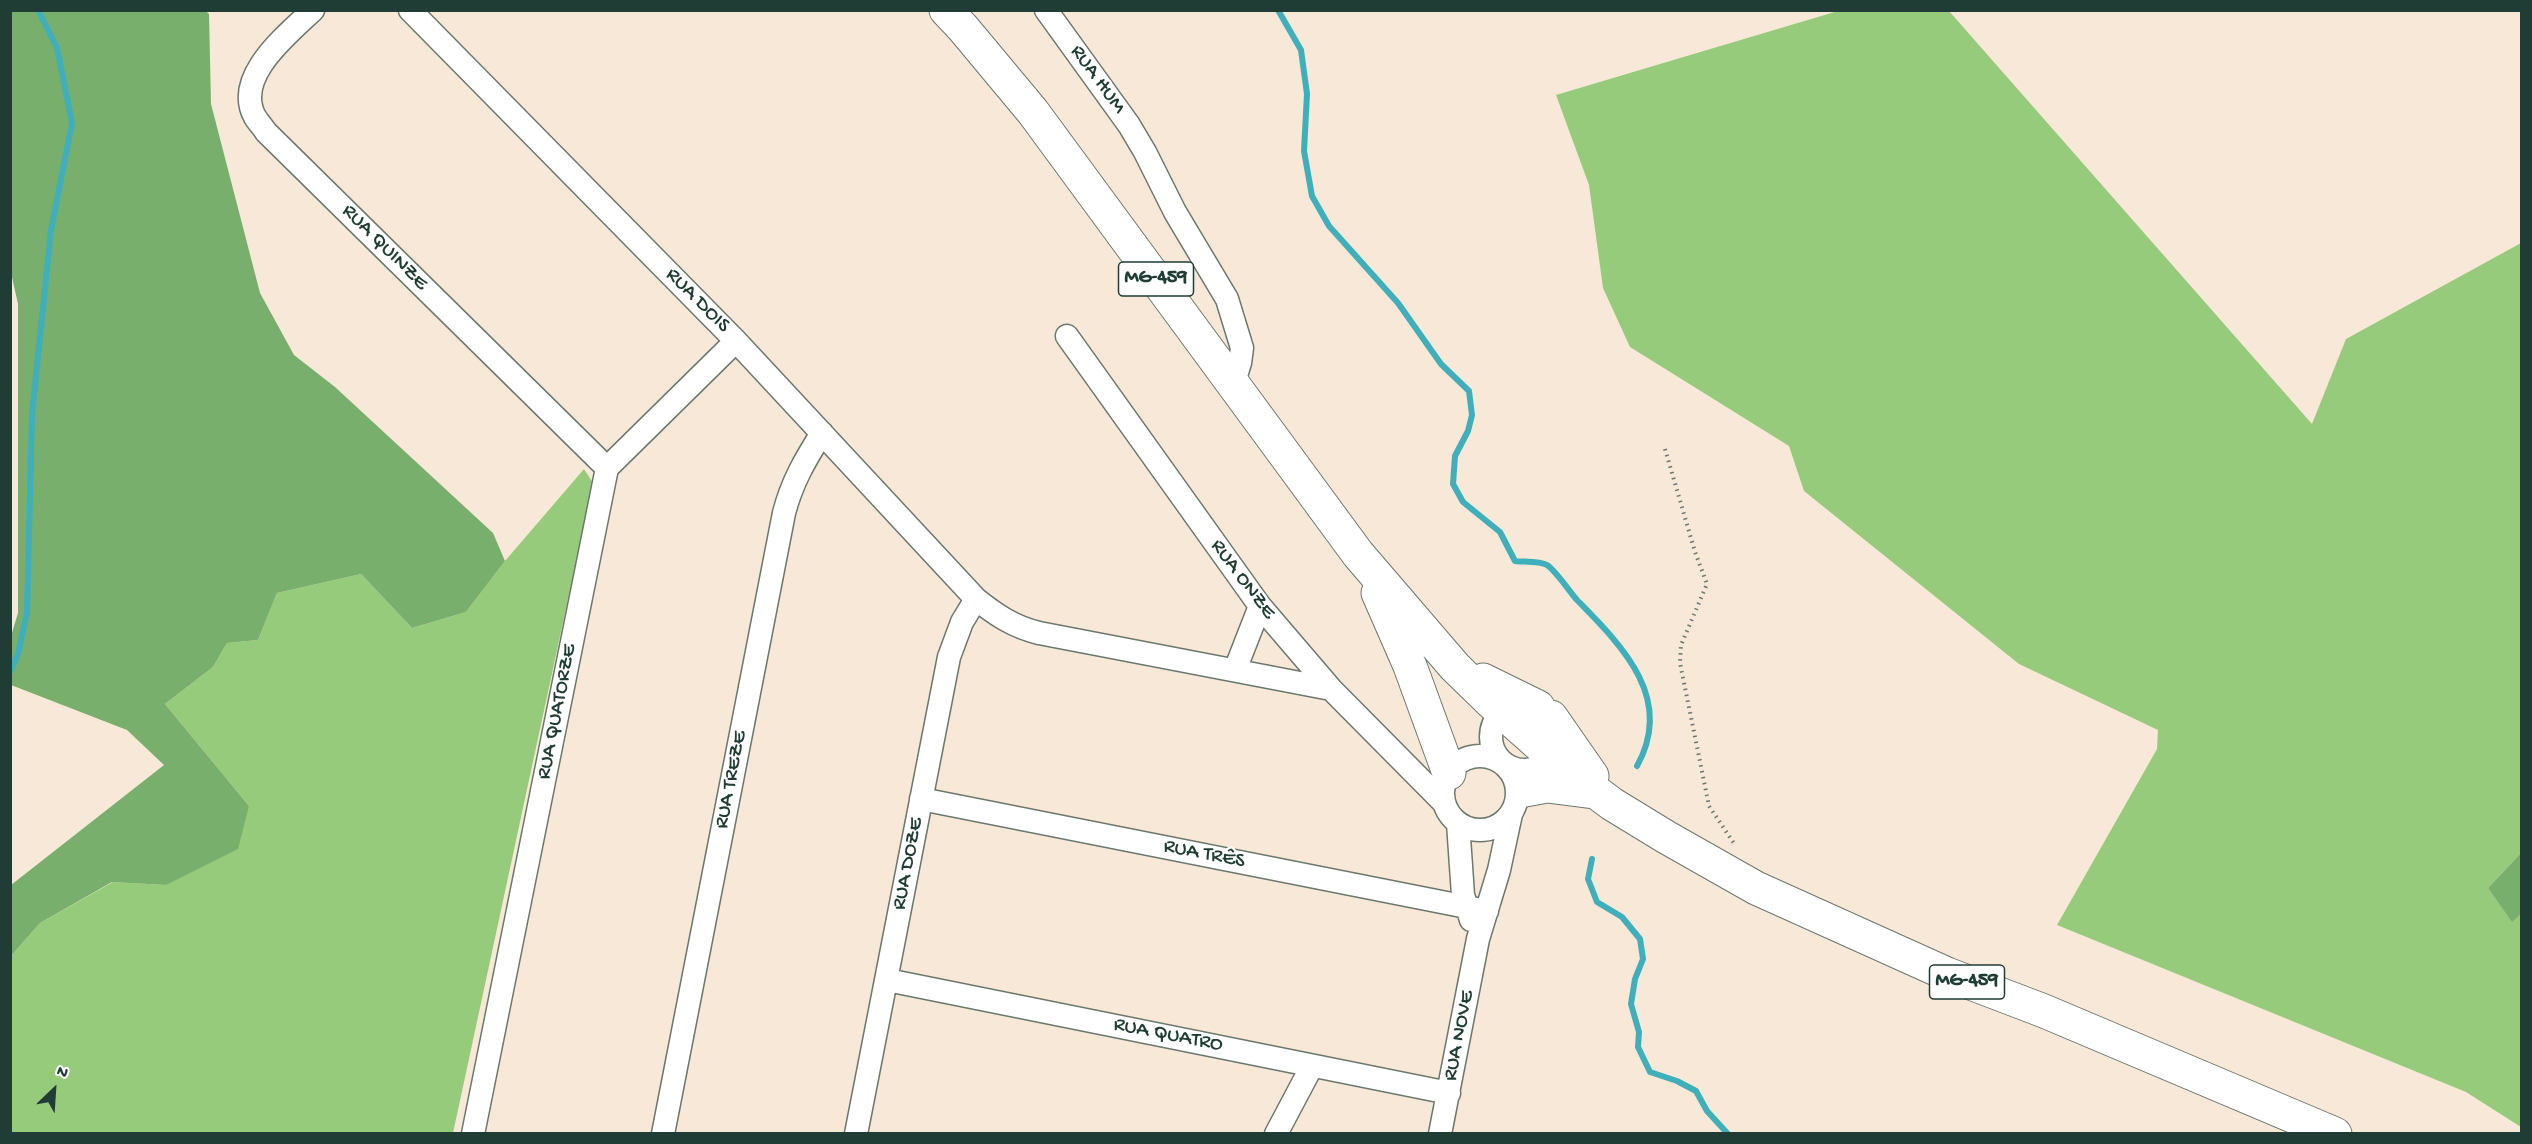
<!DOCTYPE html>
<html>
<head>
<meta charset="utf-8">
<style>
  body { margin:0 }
  #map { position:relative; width:2532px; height:1144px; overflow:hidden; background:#f8e8d7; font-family:"Gochi Hand",sans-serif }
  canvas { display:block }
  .frame { position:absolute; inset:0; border:12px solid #1f3d34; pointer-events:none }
  .north { position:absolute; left:24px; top:1060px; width:60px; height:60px; -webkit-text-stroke:4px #fff; paint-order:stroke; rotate:25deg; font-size:16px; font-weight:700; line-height:24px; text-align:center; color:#1f3d34 }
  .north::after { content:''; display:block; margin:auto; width:21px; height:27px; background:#1f3d34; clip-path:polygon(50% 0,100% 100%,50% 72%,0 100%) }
</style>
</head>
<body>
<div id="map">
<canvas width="2532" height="1144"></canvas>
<div class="frame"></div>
<div class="north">N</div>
</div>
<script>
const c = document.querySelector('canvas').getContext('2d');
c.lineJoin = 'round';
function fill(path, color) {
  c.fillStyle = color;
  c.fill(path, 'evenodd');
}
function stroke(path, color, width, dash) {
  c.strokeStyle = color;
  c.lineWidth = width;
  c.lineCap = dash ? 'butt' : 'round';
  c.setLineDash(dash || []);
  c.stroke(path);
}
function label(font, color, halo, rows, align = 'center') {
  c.font = font + ' "Gochi Hand",sans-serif';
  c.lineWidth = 4.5;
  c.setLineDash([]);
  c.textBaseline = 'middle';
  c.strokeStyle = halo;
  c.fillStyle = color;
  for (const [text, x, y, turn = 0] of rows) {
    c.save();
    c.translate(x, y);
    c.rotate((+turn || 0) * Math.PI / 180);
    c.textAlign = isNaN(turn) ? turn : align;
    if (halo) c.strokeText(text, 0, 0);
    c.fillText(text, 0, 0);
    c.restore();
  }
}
const green = new Path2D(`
  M1838,11h111l363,413 34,-85 175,-96v610l-33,35 24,33 9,-7v213l-55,-35 -409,-167 100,-176 1,-19 -139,-66 -215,-173 -15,-45 -159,-99 -27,-59 -14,-103 -33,-90z
  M584,469l9,14 -140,650 -442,1v-178l29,-33 73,-41 53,3 83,-79 -84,-102 48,-37 14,-24 31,-3 19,-47 84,-19 51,54 54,-16 39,-51z`);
const forest = new Path2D(`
  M11,10l195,1 3,3 2,90 49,189 34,62 41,32 158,146 12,28 -39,51 -54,16 -51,-54 -84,19 -19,47 -31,3 -14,24 -48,37 84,102 -11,43 -72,36 -54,-3 -72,41 -29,33v-71l153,-120 -37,-35 -116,-45v-49l7,-23v-309l-8,-36z
  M2521,853v61l-9,8 -24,-34z`);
const stream = new Path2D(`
  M1278,10l23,40 6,44 -3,57 8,45 17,30 69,77 43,61 28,27 3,24 -4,16 -13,25 -2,28 10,18 37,30 15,29c9,1 25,0 32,4 9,6 22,26 30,35 45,46 98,98 60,166
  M10,672l8,-18 9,-42 5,-198 19,-184 21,-107 -15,-75 -19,-38
  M1592,859l-4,20 9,23 25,15 18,22 3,20 -8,20 -4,25 8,28 -1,15 12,25 27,9 19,10 11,20 21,23`);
const path = new Path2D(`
  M1665,449l30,103 12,32 -26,61 -1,18 29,143 26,39`);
const street = new Path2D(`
  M313,10c-26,25 -80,67 -58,107 3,5 8,10 11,15l341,336
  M410,10l326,331 240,258c20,16 38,28 63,34l292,56
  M1046,10l83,115 16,27 30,60 52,87 15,49 -2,15 -7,22
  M1067,336l193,270 71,83 113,114
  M1235,670l25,-64
  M1491 737a33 33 0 1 1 66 0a33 33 0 1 1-66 0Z
  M1443 793a37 37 0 1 1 74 0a37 37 0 1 1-74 0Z
  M921,799l566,112
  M1458,823l5,72 8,25
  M887,980l562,113
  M473,1134l134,-666 129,-127
  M663,1134l121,-621c8,-31 21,-53 38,-80
  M856,1134l93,-477 13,-35 14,-23
  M1276,1134l36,-68
  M1440,1134l38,-195 21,-69 12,-56`);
const primary = new Path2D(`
  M946,10l17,18 70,84 325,442 97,113 37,36 80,71 40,30 54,33 90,51 191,86 97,37 291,123
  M1378,593l32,73 39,107
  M1483,680l55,27
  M1551,717l41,59
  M1525,790l22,-4 47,6`);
const shields = [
  [1156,279,75],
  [1967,982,75]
];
const shieldNames = [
  ["MG-459",1156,279],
  ["MG-459",1967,982]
];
const streetNames = [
  ["RUA HUM",1097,80,54],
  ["RUA QUINZE",384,248,45],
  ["RUA DOIS",697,301,45],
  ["RUA ONZE",1242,580,53],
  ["RUA QUATORZE",558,712,-79],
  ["RUA TREZE",732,780,-79],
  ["RUA TRÊS",1204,855,11],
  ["RUA DOZE",909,864,-79],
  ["RUA QUATRO",1168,1036,11],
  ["RUA NOVE",1460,1036,-79]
];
fill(green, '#96cb7c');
fill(forest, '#78af6c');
stroke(stream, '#3fafbb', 6);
stroke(street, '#6b796d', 25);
stroke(primary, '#6b796d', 35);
stroke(path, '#6b796d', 4, [1.5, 4.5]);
stroke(street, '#fff', 22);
stroke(primary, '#fff', 33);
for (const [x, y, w] of shields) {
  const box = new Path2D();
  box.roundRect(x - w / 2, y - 17, w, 34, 4.5);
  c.fillStyle = '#fff';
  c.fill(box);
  stroke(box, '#1f3d34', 1.5);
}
label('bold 20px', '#1f3d34', null, shieldNames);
label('21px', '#1f3d34', '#fff', streetNames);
</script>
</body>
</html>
